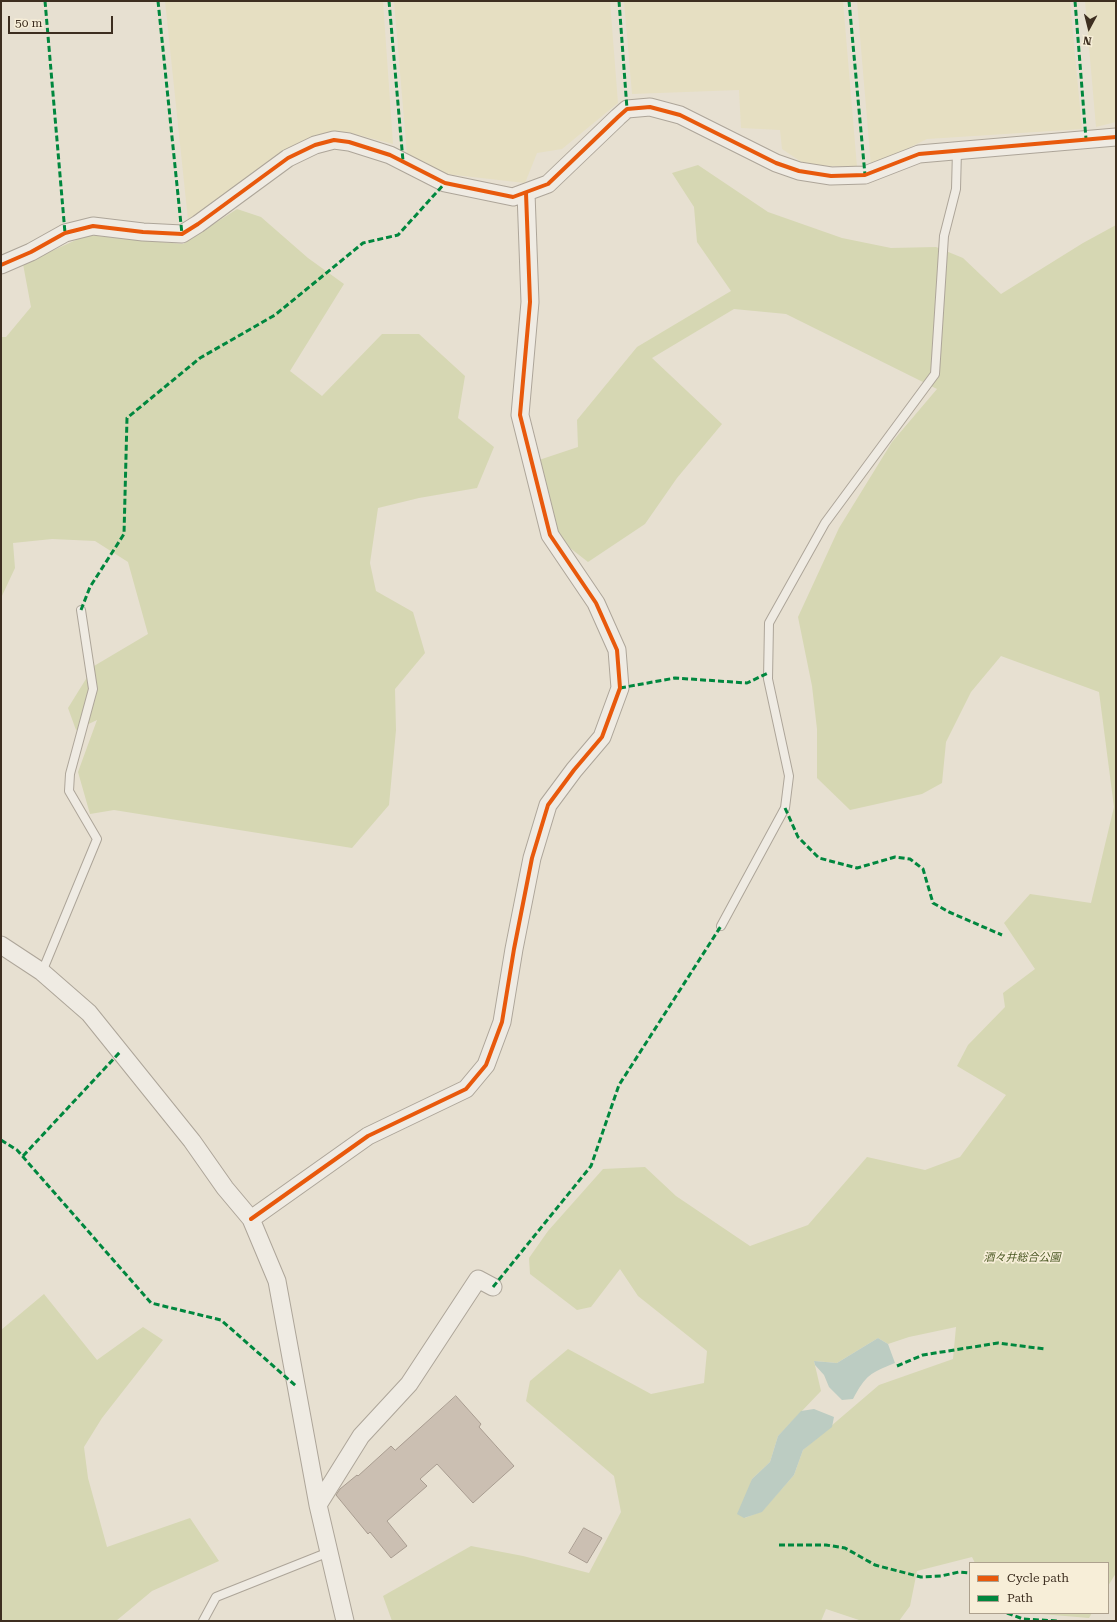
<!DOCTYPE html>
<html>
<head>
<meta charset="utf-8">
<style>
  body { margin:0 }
  #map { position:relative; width:1117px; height:1622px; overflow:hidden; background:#e7e0d1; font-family:"Roboto Serif",serif }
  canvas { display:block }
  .frame { position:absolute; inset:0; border:2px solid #3d2e20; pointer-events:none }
  .legend { position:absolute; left:969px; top:1562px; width:140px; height:52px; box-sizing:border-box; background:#f7eed8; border:1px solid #ada18e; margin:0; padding:5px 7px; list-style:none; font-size:12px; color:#3d2e20 }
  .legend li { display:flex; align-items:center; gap:8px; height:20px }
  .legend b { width:20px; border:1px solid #ada18e }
  .north { position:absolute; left:1069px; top:8px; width:40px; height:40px; -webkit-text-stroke:3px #f7eed8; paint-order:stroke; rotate:187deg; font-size:11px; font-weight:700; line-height:16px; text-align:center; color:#3d2e20 }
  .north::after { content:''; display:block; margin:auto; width:14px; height:18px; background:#3d2e20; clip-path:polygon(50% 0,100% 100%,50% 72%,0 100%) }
  .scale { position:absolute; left:8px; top:16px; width:105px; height:18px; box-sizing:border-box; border:2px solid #3d2e20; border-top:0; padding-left:5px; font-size:12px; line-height:14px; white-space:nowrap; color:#3d2e20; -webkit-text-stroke:3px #f7eed8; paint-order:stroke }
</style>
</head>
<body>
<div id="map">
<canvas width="1117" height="1622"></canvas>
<div class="frame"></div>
<ul class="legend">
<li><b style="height:5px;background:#e8590c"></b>Cycle path</li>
<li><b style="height:5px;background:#00873e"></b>Path</li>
</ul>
<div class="north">N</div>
<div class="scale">50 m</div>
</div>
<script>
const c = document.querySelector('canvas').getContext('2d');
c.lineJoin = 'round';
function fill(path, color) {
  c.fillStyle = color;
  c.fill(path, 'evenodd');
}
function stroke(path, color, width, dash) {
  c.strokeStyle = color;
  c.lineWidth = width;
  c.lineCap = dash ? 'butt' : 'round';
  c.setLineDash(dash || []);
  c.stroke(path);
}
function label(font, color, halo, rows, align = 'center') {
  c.font = font + ' "Roboto Serif","Noto Sans JP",serif';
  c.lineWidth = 3.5;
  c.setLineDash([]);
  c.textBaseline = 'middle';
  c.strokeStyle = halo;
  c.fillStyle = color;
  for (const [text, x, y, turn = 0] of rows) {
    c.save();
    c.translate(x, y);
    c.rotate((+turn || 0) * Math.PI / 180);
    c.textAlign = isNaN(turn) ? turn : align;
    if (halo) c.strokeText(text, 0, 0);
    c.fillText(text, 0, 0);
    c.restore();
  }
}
const farmland = new Path2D(`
  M165,1h218l10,143 -46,-12 -32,3 -35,19 -82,64 -10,2z
  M394,1h216l8,102 -56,46 -25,4 -12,30 -79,-9 -39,-19z
  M624,1h219l14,166 -51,-2 -24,-16 -2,-19 -39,-2 -2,-38 -107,4z
  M857,1h213l12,128 -155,10 -56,27z
  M1085,1h31v121l-20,5z`);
const green = new Path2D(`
  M698,165l70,47 74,26 49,10 45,-1 27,11 38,36 82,-51 33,-18v1348l-8,13v-23h-133l-3,-6 -55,14 -7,35 -11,15h-37l-36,-12 -5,12h-429l-9,-25 88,-50 52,10 66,17 32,-61 -7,-36 -88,-75 4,-20 38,-32 83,45 53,-11 3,-32 -69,-55 -18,-27 -29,38 -14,3 -47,-36 -1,-16 19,-27 55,-62 42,-2 31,29 74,50 58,-21 59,-68 58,13 35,-13 46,-62 -49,-29 11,-21 37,-38 -2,-14 32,-24 -31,-46 26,-29 61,9 23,-96 -15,-115 -98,-36 -30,36 -25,50 -4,41 -20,11 -72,16 -33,-32v-49l-5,-43 -14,-69 41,-89 53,-86 45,-53 -151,-75 -52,-5 -82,49 70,66 -45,54 -32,46 -57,38 -32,-25 -17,-77 39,-13 -1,-27 60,-73 94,-56 -34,-49 -3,-35 -22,-34zM956,1327l-3,32 -74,26 -76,65 -9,25 -32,36 -17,7 7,-39 18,-17 8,-26 43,-45 -7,-30 23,2 41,-25 10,6 21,-7z
  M237,209l24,8 47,41 36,26 -54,87 32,25 60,-62h37l46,42 -7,42 36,29 -17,41 -58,10 -41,10 -8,55 6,28 37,21 12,41 -30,36 1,41 -7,75 -37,43 -238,-38 -24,4 -12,-42 19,-52 -21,10 -8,-22 26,-42 54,-32 -20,-72 -33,-21 -43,-2 -39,4 2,25 -14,30v-261h5l25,-30 -8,-43 64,-29 96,9z
  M44,1294l53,66 46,-33 20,13 -61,78 -18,29 4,31 19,69 83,-29 29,43 -67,30 -36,30h-115v-291z
  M1029,1613h63l-3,5z`);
const water = new Path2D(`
  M878,1338l10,6 7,19c-25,10 -29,12 -42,36l-11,1 -13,-13 -5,-12 -9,-10 -1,-4 23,2z
  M814,1409l20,8 -2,10 -29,23 -9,25 -32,37 -18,6 -7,-4 15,-35 18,-17 8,-26 23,-25z`);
const building = new Path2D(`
  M456,1396l25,28 -2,3 35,39 -41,37 -36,-39 -17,15 7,7 -40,35 20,25 -16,12 -21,-26 -2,2 -32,-39 4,-6 17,-14 1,1 33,-30 4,4z
  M584,1528l18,10 -15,25 -18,-10z`);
const service = new Path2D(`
  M721,926l64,-118 4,-32 -21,-97 1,-56 56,-100 110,-149 9,-138 12,-47 1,-39
  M42,972l55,-133 -28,-48 1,-17 23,-85 -12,-79
  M203,1621l13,-24 113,-45`);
const minor = new Path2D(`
  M1,265l30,-13 34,-19 28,-7 50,6 39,2 16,-10 90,-66 27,-13 19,-5 15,2 41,13 55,28 68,14 35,-13 70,-67 9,-8 23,-2 30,8 96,48 23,8 32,5 34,-1 54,-21 197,-17
  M1,945l41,27 47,41 103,128 33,47 26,31 26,62 41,224 27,116
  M251,1219l117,-83 98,-47 20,-24 16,-43 12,-73 18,-91 16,-53 26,-35 28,-33 18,-49 -3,-38 -21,-47 -46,-68 -30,-120 10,-113 -4,-109
  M318,1505l43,-69 48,-52 69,-105 15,8`);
const quiet = new Path2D(`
  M45,1l20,232
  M158,1l24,233
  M389,1l14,160
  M619,1l8,108
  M849,1l16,174
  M1075,1l11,138
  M81,610l9,-23 34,-53 3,-116 73,-60 75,-43 88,-72 35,-8 47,-52
  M620,688l55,-10 72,5 21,-10
  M785,808l13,29 21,21 38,10 38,-11 15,2 13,10 10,34 16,9 53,23
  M1,1140l16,10 134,153 70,17 75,66
  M23,1156l97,-104
  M493,1287l98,-121 28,-81 102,-159
  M897,1366l26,-11 75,-12 47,6
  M779,1545h47l19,3 30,17 46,12 20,-1 18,-4 11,1
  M1007,1613l16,6 35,2`);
const cycleway = new Path2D(`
  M1,265l30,-13 34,-19 28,-7 50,6 39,2 16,-10 90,-66 27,-13 19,-5 15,2 41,13 55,28 68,14 35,-13 70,-67 9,-8 23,-2 30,8 96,48 23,8 32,5 34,-1 54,-21 197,-17
  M251,1219l117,-83 98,-47 20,-24 16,-43 12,-73 18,-91 16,-53 26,-35 28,-33 18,-49 -3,-38 -21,-47 -46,-68 -30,-120 10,-113 -4,-109`);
const parkNames = [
  ["酒々井総合公園",1022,1258]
];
fill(farmland, '#e6dfc2');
fill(green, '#d6d7b3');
fill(water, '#bcccc2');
fill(building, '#cbbfb2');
stroke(building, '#a89c90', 1);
stroke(service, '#ada599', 10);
stroke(minor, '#ada599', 19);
stroke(service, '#efebe3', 8);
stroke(minor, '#efebe3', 17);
stroke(quiet, '#00873e', 3, [6, 3]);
stroke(cycleway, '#e8590c', 4);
label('italic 11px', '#4d5a26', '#f7eed8', parkNames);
</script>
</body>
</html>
